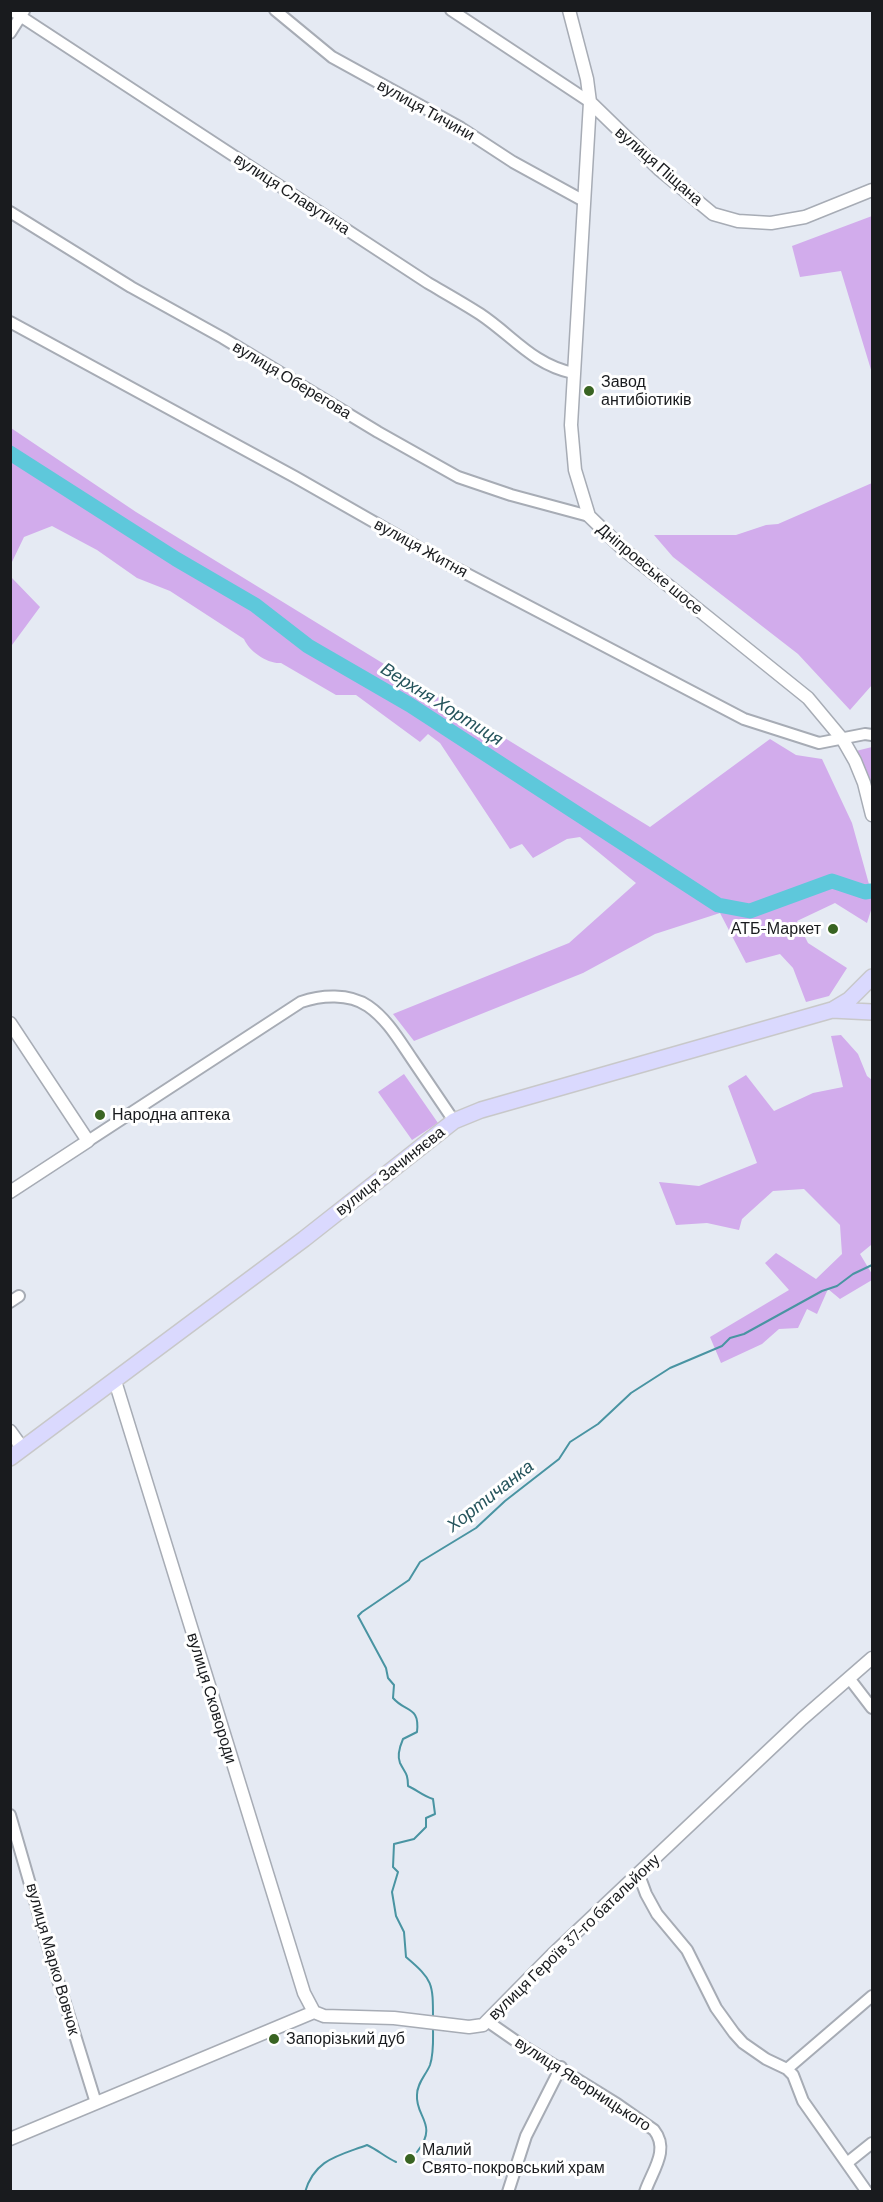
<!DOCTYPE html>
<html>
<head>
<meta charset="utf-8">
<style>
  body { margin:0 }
  #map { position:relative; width:883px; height:2202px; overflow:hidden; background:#e5eaf3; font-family:Barlow,sans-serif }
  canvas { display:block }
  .frame { position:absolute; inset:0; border:12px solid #191b1e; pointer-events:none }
</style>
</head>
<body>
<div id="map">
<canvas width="883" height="2202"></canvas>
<div class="frame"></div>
</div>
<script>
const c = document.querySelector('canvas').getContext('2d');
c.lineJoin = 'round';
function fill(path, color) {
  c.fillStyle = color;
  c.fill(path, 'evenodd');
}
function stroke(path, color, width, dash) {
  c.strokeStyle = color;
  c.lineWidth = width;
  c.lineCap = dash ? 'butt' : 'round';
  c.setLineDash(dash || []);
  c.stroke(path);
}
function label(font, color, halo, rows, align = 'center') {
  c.font = font + ' Barlow,sans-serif';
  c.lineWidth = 6;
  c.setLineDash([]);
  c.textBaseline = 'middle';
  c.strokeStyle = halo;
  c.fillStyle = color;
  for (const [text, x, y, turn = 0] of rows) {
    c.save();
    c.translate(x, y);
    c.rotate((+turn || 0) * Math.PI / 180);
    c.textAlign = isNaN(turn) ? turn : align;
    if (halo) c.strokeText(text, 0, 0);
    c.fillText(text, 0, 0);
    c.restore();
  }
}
const green = new Path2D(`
  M872,216v157l-31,-102 -41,6 -8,-31z
  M11,428l125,84 514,315 120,-88 26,16 26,4 30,64 20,72v12l-5,16 -32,-20 -38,18 11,22 39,25 -18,28 -23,6 -13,-34 -13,-14 -34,9 -26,-50 -65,21 -72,39 -169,68 -21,-27 176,-71 67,-60 -56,-46 -13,2 -34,19 -11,-14 -12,5 -70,-106 -12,-9 -8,8 -64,-47h-20l-55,-32c-14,1 -32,-12 -37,-24l-74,-48 -33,-13 -40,-28 -45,-24 -28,11 -13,27z
  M872,483v202l-22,25 -52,-56 -125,-97 -19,-22h82l30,-10 12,-1z
  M11,577l29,30 -28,38 -2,-2z
  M872,747v54l-16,-50z
  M841,1035l17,19 9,22 5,4v168l-1,-3 -11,9 12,20v6l-32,19 -12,-10 -11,25 -10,-5 -9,19 -19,1 -17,15 -41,19 -11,-26 79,-47 -24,-27 11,-10 40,26 26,-25 -2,-29 -36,-36 -31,2 -31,28 -3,11 -32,-7 -31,2 -17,-43 40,4 58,-23 -29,-77 18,-11 28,36 39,-18 30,-6 -12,-51z
  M404,1074l34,49 -26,17 -34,-48z`);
const stream = new Path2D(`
  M433,2019c0,-36 0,-39 -27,-62l-2,-25 -8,-16 -4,-24 6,-20 -5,-5 1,-23 20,-5 12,-12v-9l9,-4 -2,-15c-10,-3 -16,-9 -25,-13 0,-13 -3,-13 -8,-23 -3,-7 0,-17 3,-24l14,-7c3,-26 -11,-19 -24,-34l1,-13 -6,-7 -2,-10 -28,-52 4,-4 47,-32 11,-18 56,-34 29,-27 54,-42 11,-17 28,-18 33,-31 39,-25 52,-22 8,-8 14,-4 78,-43 15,-5 16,-12 19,-9
  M417,2152c22,-28 -2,-35 0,-57 0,-12 9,-20 13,-30 4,-12 3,-25 3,-38
  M305,2192c10,-33 33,-36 62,-47 11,5 18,12 29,17`);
const river = new Path2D(`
  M10,453l166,106 79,46 53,41 102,59 308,200 32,6 82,-30 33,11 6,-1`);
const minor = new Path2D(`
  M11,10l417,273c17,10 35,20 52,31 33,22 52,50 93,59
  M275,10l57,47 129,71 52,34 71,39
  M451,10l139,92
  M10,33l14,-22
  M10,212l121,75 92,51 155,94 80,45 53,18 78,21
  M10,322l285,155 149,85 300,157 75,24 46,-9 7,1
  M88,1141l213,-139c20,-7 48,-9 67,4 19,13 31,34 44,53 14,21 28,41 42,62
  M10,1302l9,-6
  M849,1678l23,30
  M10,1815l46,159 40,129
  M639,1875l7,19 11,20 30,36 29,58 18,25 9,10 23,16 21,10 6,6 10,26 64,91
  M487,2021l36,25 94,58 37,26c16,20 -2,41 -9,62
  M787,2069l85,-73
  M847,2163l25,-20
  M508,2192l18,-56 35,-69`);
const tertiary = new Path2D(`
  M569,10l18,69 3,23 -19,323 4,45 14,46 34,33 185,149 35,42 12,21 9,22 8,32
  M590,102l70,68 53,44 25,7 33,2 34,-6 67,-27
  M10,1023l78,118 -78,51
  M115,1381l189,612 10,19
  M10,1431l13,18
  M10,2139l304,-127 10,4 70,2 75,9 14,-2 70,-71 249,-235 70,-61`);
const primary = new Path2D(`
  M834,1009l15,-9 23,-23
  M10,1458l294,-219 150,-118 27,-11 351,-100 40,2`);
const markers = [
  [589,391,6,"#396422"],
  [833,929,6,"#396422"],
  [100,1115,6,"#396422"],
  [274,2039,6,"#396422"],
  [410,2159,6,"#396422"]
];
const streetNames = [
  ["вулиця Тичини",426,110,29],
  ["вулиця Піщана",659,166,41],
  ["вулиця Славутича",292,194,33],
  ["вулиця Оберегова",292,380,31],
  ["вулиця Житня",421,548,29],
  ["Дніпровське шосе",650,569,40],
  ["вулиця Зачиняєва",390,1171,-38],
  ["вулиця Сковороди",212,1698,73],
  ["вулиця Героїв 37-го батальйону",574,1937,-44],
  ["вулиця Марко Вовчок",53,1959,74],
  ["вулиця Яворницького",583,2084,33]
];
const poiNames = [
  ["Завод",601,382],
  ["антибіотиків",601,400],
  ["АТБ-Маркет",821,929,"right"],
  ["Народна аптека",112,1115],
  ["Запорізький дуб",286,2039],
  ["Малий",422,2150],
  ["Свято-покровський храм",422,2168]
];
const waterNames = [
  ["Верхня Хортиця",442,704,32],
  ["Хортичанка",490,1496,-38]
];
fill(green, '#d2acec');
stroke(stream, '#4994a2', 2);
stroke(river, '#5ec8db', 15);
stroke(minor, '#a7acb5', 14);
stroke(tertiary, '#a7acb5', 15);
stroke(primary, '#c8c8c9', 18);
stroke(minor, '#fff', 10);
stroke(tertiary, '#fff', 12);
stroke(primary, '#dad9fe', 15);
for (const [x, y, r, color] of markers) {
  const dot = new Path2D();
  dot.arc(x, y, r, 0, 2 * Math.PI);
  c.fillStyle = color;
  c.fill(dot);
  stroke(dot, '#fff', 2);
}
label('16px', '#191b1e', '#fff', streetNames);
label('16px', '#191b1e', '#fff', poiNames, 'left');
label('italic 18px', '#25545c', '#fff', waterNames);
</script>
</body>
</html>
